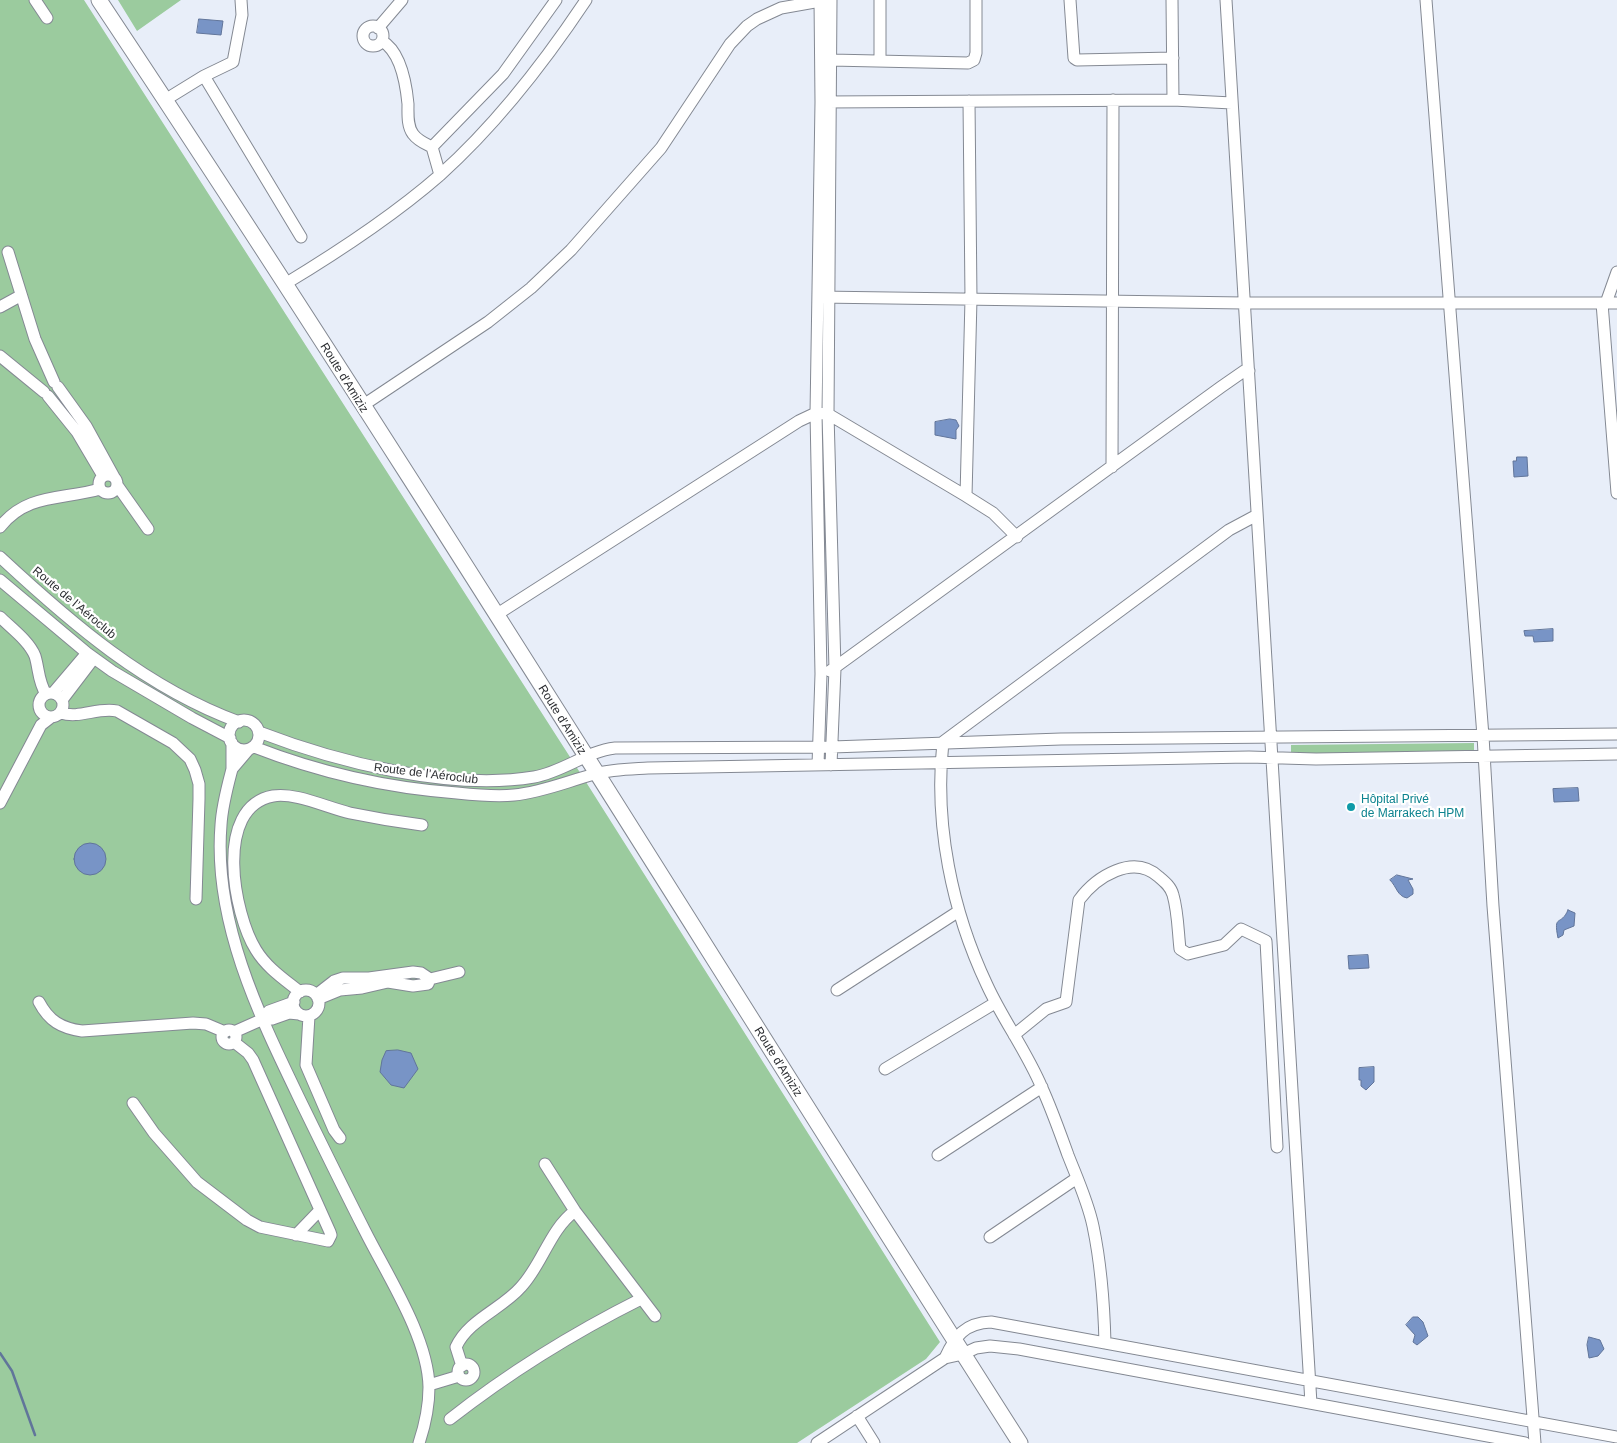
<!DOCTYPE html>
<html>
<head>
<meta charset="utf-8">
<style>
  body { margin:0 }
  canvas { display:block; background:#e8eef9 }
</style>
</head>
<body>
<canvas width="1617" height="1443"></canvas>
<script>
const c = document.querySelector('canvas').getContext('2d');
c.lineJoin = 'round';
function fill(path, color) {
  c.fillStyle = color;
  c.fill(path, 'evenodd');
}
function stroke(path, color, width, dash) {
  c.strokeStyle = color;
  c.lineWidth = width;
  c.lineCap = dash ? 'butt' : 'round';
  c.setLineDash(dash || []);
  c.stroke(path);
}
function label(font, color, halo, rows, align = 'center') {
  c.font = font + ' Arial,sans-serif';
  c.lineWidth = 4.5;
  c.setLineDash([]);
  c.textBaseline = 'middle';
  c.strokeStyle = halo;
  c.fillStyle = color;
  for (const [text, x, y, turn = 0] of rows) {
    c.save();
    c.translate(x, y);
    c.rotate((+turn || 0) * Math.PI / 180);
    c.textAlign = isNaN(turn) ? turn : align;
    if (halo) c.strokeText(text, 0, 0);
    c.fillText(text, 0, 0);
    c.restore();
  }
}
const green = new Path2D(`
  M0,0h84l495,771 361,571 -14,17 -129,84h-797z
  M118,0h63l-44,31z
  M1474,743v10l-183,2v-10z`);
const water = new Path2D(`
  M199,19l24,2 -2,14 -24,-2z
  M950,419l6,1 3,6 -3,4v9l-21,-4v-13z
  M1517,457h10l1,19 -14,1 -1,-16h3z
  M1553,629v12l-19,1 -1,-6h-8l-1,-5z
  M1578,788l1,13 -25,1 -1,-13z
  M74 859a16 16 0 1 1 32 0a16 16 0 1 1-32 0Z
  M1397,875l16,4 -5,1 5,9v5l-6,4c-10,-2 -10,-11 -17,-18z
  M1568,910l7,3 -1,13 -10,4 -1,5 -5,3c-5,-25 3,-11 10,-28z
  M1368,955l1,13 -20,1 -1,-13z
  M398,1050l13,3 7,16 -14,19 -13,-3 -11,-13 2,-12 4,-9z
  M1374,1067v15l-8,8 -5,-4v-6h-2v-12z
  M1413,1317h5l5,5 5,14 -11,9 -4,-3 2,-7 -9,-10z
  M1589,1337l11,3 4,9 -6,7 -9,2 -2,-13z`);
const stream = new Path2D(`
  M0,1353l12,18 23,64`);
const minor = new Path2D(`
  M35,0l12,18
  M831,0l-3,414 7,255 -4,96
  M880,0v61
  M1070,0l4,58 3,2 96,-2
  M1172,0l1,100
  M1226,0l85,1403
  M1426,0l57,736 10,170 42,537
  M363 36a10 10 0 1 1 20 0a10 10 0 1 1-20 0Z
  M378,28l24,-28
  M382,41c19,11 24,42 26,63 0,10 -1,22 5,30 5,7 13,10 19,13l8,28
  M831,60l137,3 6,-3 2,-7v-53
  M204,76l97,161
  M165,100l39,-24 29,-14 9,-47 -1,-15
  M826,102l347,-2 59,3
  M432,147l71,-73 53,-74
  M8,252l27,87 19,43
  M285,284c53,-32 108,-68 155,-109 57,-51 104,-112 146,-175
  M819,297l425,6h373
  M1602,303l15,190
  M1606,303l11,-31
  M0,307l20,-11
  M0,356l44,36
  M58,387l28,39 28,51
  M48,396l29,36 26,44
  M362,406l126,-84 43,-34 40,-38 90,-102 69,-104 17,-18 10,-7 24,-11 45,-8
  M1112,467l1,-367
  M99 484a9 9 0 1 1 18 0a9 9 0 1 1-18 0Z
  M117,485l31,44
  M966,496l5,-197 -2,-198
  M0,527c27,-34 62,-27 100,-38
  M0,557c71,66 146,131 239,165
  M0,580l87,73 25,18 80,47 38,20
  M496,615l303,-194 17,-8 12,1 138,82 27,17 24,24
  M0,617c11,11 29,24 35,39 4,13 3,25 11,38
  M830,671l391,-284 23,-16h5
  M39 705a12 12 0 1 1 24 0a12 12 0 1 1-24 0Z
  M53,693l34,-40
  M62,700l32,-42
  M61,713c19,6 36,-6 56,-2l56,32 17,16 5,11 4,14v15l-3,100
  M229 735a15 15 0 1 1 30 0a15 15 0 1 1-30 0Z
  M259,732c78,30 191,59 275,45 29,-5 53,-26 81,-29l217,-1 229,-8 556,-5
  M232,743v26l17,-20
  M254,747c64,25 134,41 203,46 19,2 39,4 57,2 29,-3 54,-14 81,-21 17,-5 36,-5 53,-6l601,-11 67,2 301,-5
  M818,765l3,-91 -5,-261 5,-311 -1,-102
  M232,769c-5,19 -10,37 -11,56 -8,97 39,192 80,277 21,43 42,86 64,129 22,44 63,106 64,156 0,20 -4,38 -10,56
  M0,803l41,-78 9,-7
  M430,979l29,-7
  M837,990l122,-79
  M293 1003a13 13 0 1 1 26 0a13 13 0 1 1-26 0Z
  M300,992c-16,-13 -33,-24 -44,-42 -22,-35 -43,-143 17,-154 22,-4 55,12 77,17 24,5 48,9 72,12
  M316,995l18,-14 9,-3h26l44,-6 8,1 9,6 -2,5 -15,2 -25,-4 -26,6 -22,2 -22,9
  M39,1002c10,19 22,26 43,29l111,-8 13,1 19,8
  M309,1016l-3,49 28,65 6,8
  M261,1020l8,-9 25,-9
  M222 1037a7 7 0 1 1 14 0a7 7 0 1 1-14 0Z
  M234,1032l27,-12 11,-1 17,-6 10,1
  M1014,1035l32,-26 20,-7 13,-102c17,-23 54,-47 80,-23 6,5 12,10 14,18 5,17 5,37 7,54l8,5 36,-9 17,-16 25,12 11,206
  M885,1069l110,-66
  M133,1103l21,30 43,49 50,38 13,7 68,14 3,-6 -1,-3 -77,-172 -5,-7 -14,-11
  M938,1155l104,-68
  M545,1164l30,47 80,105
  M296,1235l24,-25
  M990,1237l87,-59
  M1105,1343c-1,-39 -4,-79 -12,-117 -5,-24 -16,-48 -25,-71 -8,-22 -16,-45 -26,-67 -15,-36 -39,-68 -55,-103 -35,-74 -53,-161 -44,-243l286,-212 28,-15
  M945,1358c10,-22 20,-35 46,-36l626,115
  M458 1372a8 8 0 1 1 16 0a8 8 0 1 1-16 0Z
  M462,1366l-6,-19c12,-27 46,-38 65,-60 21,-22 29,-58 54,-76
  M429,1385l30,-9
  M857,1416l17,27
  M450,1419c60,-47 123,-86 191,-120
  M817,1443l128,-85 18,-4 13,-6 14,-2 29,3 506,94`);
const major = new Path2D(`
  M99,0c316,475 614,962 921,1443`);
const markers = [
  [1351,807,5,"#0f9aa8"]
];
const streetNames = [
  ["Route d'Amiziz",344,378,58],
  ["Route de l’Aéroclub",74,603,40],
  ["Route d'Amiziz",562,720,58],
  ["Route de l’Aéroclub",426,774,7],
  ["Route d'Amiziz",778,1062,58]
];
const cultureNames = [
  ["Hôpital Privé",1361,800],
  ["de Marrakech HPM",1361,814]
];
fill(green, '#9bcb9e');
fill(water, '#7894c6');
stroke(water, '#61759a', 1);
stroke(stream, '#61759a', 2.5);
stroke(minor, '#848993', 13);
stroke(major, '#848993', 17);
stroke(minor, '#fff', 11);
stroke(major, '#fff', 15);
for (const [x, y, r, color] of markers) {
  const dot = new Path2D();
  dot.arc(x, y, r, 0, 2 * Math.PI);
  c.fillStyle = color;
  c.fill(dot);
  stroke(dot, '#fff', 2);
}
label('12px', '#2c2e32', '#fff', streetNames);
label('12px', '#0d838f', '#fff', cultureNames, 'left');
</script>
</body>
</html>
